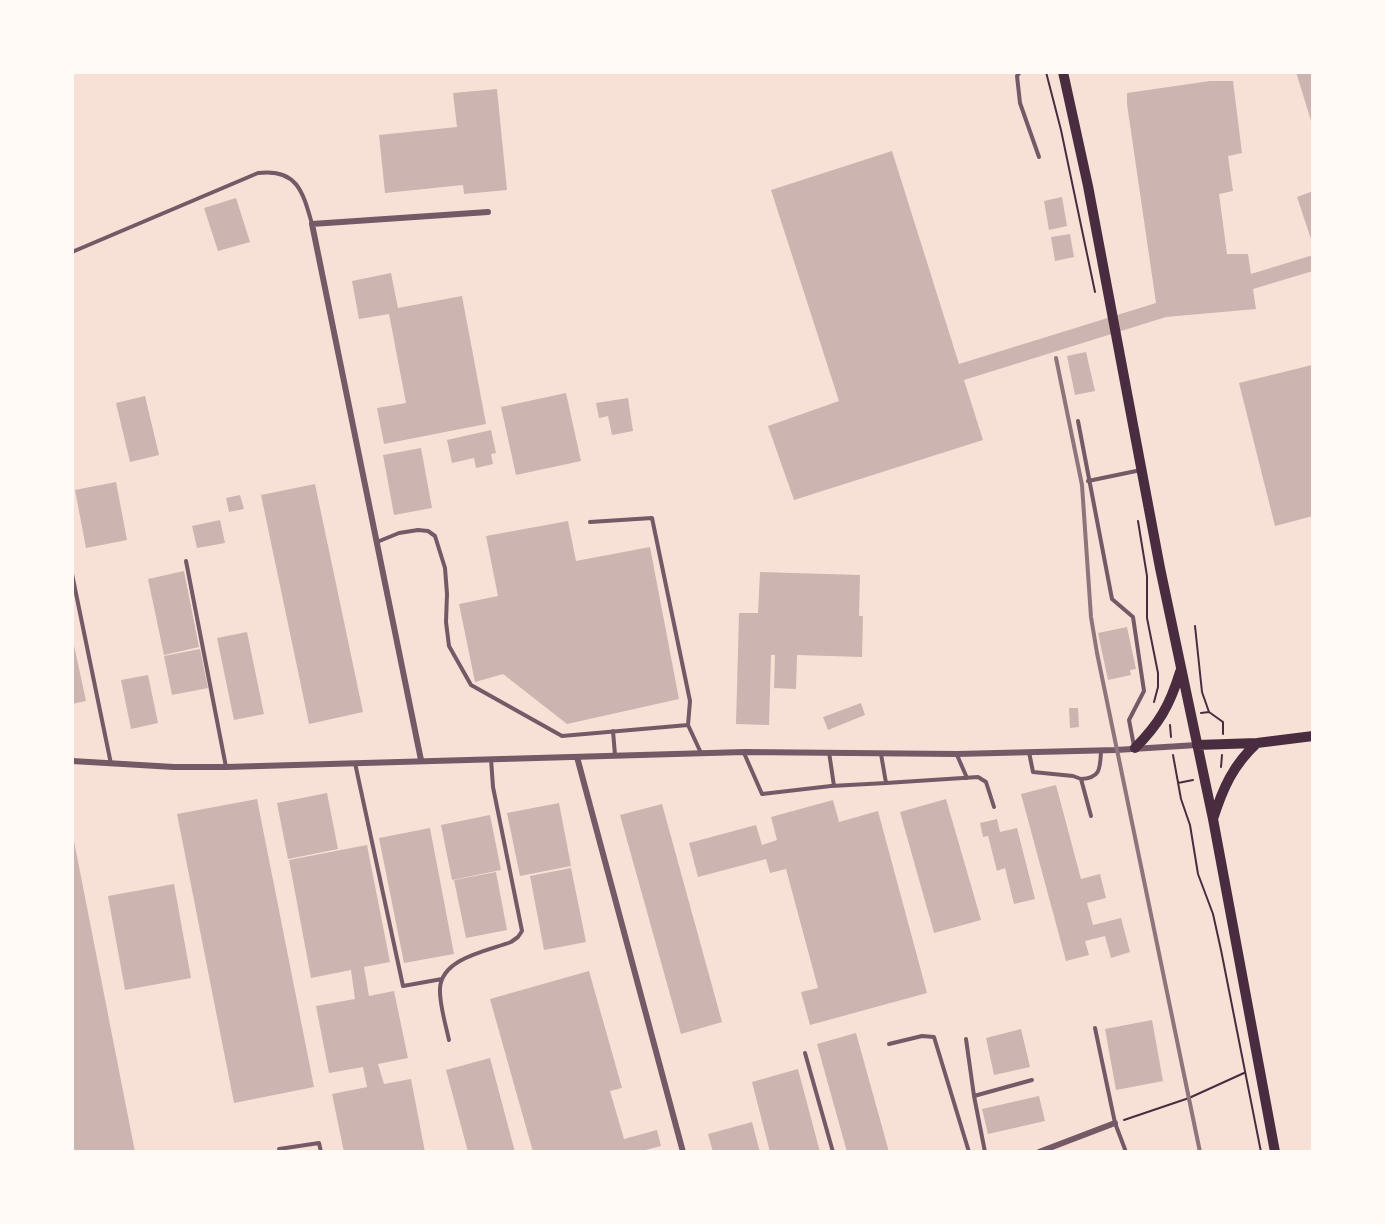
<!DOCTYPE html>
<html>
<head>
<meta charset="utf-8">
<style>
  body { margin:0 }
  #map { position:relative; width:1385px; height:1224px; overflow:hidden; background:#f7e1d7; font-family:"Roboto Condensed",sans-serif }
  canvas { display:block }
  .frame { position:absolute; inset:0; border:74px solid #fffaf5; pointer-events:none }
</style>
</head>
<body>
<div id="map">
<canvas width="1385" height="1224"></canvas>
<div class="frame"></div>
</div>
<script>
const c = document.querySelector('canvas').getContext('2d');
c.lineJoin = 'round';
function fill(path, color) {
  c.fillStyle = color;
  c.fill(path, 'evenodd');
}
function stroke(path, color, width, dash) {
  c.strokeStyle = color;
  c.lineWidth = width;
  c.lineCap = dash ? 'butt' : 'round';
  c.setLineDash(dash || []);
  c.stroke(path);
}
const building = new Path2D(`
  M1296,72h17v52h-1z
  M1210,81h23l9,72 -14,3 5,35 -14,3 8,60h21l3,20 62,-19v16l-60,18 3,20 -90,8 -202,63 19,60 -189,60 -26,-74 71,-25 -68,-211 121,-39 67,213 197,-61 -29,-199v-11z
  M497,89l10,101 -43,4 -1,-9 -78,8 -6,-58 78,-8 -4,-34z
  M1313,191v54l-16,-48z
  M1062,197l5,29 -18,4 -5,-29z
  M236,198l14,44 -32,9 -14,-43z
  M1070,234l4,23 -19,4 -4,-24z
  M391,273l7,35 64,-12 24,128 -102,20 -7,-36 29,-5 -17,-89 -30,5 -7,-38z
  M1086,352l9,39 -20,4 -8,-39z
  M1312,365l1,151 -38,10 -36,-143z
  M566,393l15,68 -65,14 -15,-68z
  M145,396l14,59 -29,7 -14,-59z
  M628,398l5,33 -21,4 -4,-19 -9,2 -3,-15z
  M491,430l5,23 -5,1 2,10 -17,4 -2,-10 -22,5 -5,-23z
  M421,448l11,60 -38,7 -11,-60z
  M116,482l11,58 -41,8 -11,-58z
  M315,484l48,228 -54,12 -48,-229z
  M240,495l4,14 -15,3 -3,-14z
  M220,520l5,23 -28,5 -5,-22z
  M568,521l8,40 74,-14 29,152 -112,25 -64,-50 -28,8 -16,-78 39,-8 -12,-60z
  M184,571l15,76 -35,8 -16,-76z
  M760,572l100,3 -1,41h4l-1,41 -65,-2 -1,34 -22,-1 1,-33h-4l-2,70 -33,-1 3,-111h19z
  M1127,627l9,42 -6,1 1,5 -23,5 -10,-47z
  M247,632l17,82 -30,6 -17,-82z
  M72,636l14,65 -14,3z
  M200,649l8,39 -36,7 -8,-39z
  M148,675l10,48 -27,6 -10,-49z
  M861,703l4,12 -37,15 -5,-13z
  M1069,708h9l1,19 -9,1z
  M1056,785l25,94 19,-5 6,24 -19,5 6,22 28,-7 9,34 -19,6 -6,-22 -20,5 4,14 -23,6 -45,-167z
  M327,793l11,56 -50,10 -11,-56z
  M257,799l57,288 -80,16 -57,-289z
  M946,799l35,121 -47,13 -34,-121z
  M833,800l6,22 39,-11 49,182 -117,32 -9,-33 17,-4 -32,-119 -16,4 -4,-14 -68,18 -9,-34 67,-18 6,20 15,-5 -6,-23z
  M559,803l12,63 -51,10 -13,-63z
  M662,804l60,218 -41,12 -61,-219z
  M490,815l11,55 -49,10 -11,-55z
  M997,819l3,13 17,-4 18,71 -21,5 -9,-36 -8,3 -9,-35 -5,1 -3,-14z
  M430,828l24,126 -50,9 -25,-125z
  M72,836h1l62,316h-63z
  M367,845l23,117 -26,5 5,29 25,-5 14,67 -30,6 6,20 27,-5 14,73h-81l-12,-58 35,-7 -4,-20 -34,6 -13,-67 39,-7 -4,-29 -40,8 -22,-118z
  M571,868l15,74 -42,8 -14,-74z
  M496,872l11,58 -41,8 -12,-58z
  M174,884l17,94 -66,12 -17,-94z
  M589,971l33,117 -12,3 14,48 33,-9 4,16 -23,6h-105l-43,-153z
  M1152,1020l11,61 -47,9 -11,-61z
  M1021,1029l9,38 -36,8 -8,-37z
  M856,1033l33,119h-42l-30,-108z
  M490,1058l25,94h-47l-22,-82z
  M798,1069l22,83h-50l-18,-70z
  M1039,1096l6,25 -57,13 -6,-25z
  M752,1122l8,30h-47l-5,-18z`);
const path = new Path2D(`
  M1046,72l15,58 34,162
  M1138,521l9,55v42l11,55v14l-4,15
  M1195,626l7,66 7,20
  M1201,713l8,-1 14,10v12
  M1170,725l1,12
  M1173,755l8,44 9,26 8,49 15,40 8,36 40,202
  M1221,767l1,-12
  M1178,783l15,-3
  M1124,1120l65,-22 55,-25`);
const service = new Path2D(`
  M1020,72l-3,4 3,27 19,54
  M72,252l186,-79c39,-5 45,19 54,51
  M1078,421l34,178 21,18 11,74 -15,29 5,26
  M1088,481l53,-11
  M590,522l62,-4 38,183 -2,24
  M377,542l22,-9 19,-3 10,1 7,5 10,32 2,26 -1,28 3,24 22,39 91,51 126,-11 13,28
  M186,561l40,206
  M72,574l39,190
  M613,731l2,24
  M829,752l5,34
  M1029,752l4,20 40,4 8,3 10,37
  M744,753l18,41 69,-8 55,-3 -5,-29
  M957,755l10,23
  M355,763l48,223 39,-7
  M1081,779c20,-1 19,-11 20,-28
  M886,783l92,-6 8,5 8,25
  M1095,1028l20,95 11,29
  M966,1039l8,57 11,56
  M449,1040c-3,-14 -10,-37 -9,-52 2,-30 47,-37 71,-46l7,-5 4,-6 -29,-144 -2,-28
  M889,1044l33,-8 12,1 35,115
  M805,1053l28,99
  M974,1096l58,-16
  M279,1149l40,-6 2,9`);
const minor = new Path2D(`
  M577,757l106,395
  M421,760l-109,-536 176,-12
  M72,761l102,6h52l518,-15 213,2 159,-4 81,-5
  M1039,1152l76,-29`);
const secondary = new Path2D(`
  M1063,72l25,114 72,382 53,251 62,333
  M1197,745l60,-2 56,-7
  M1135,748c24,-24 35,-43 45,-76
  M1213,819c10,-31 20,-54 44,-76`);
const rail = new Path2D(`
  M1056,358l26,127 9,132 6,36 103,499`);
fill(building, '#ccb4b1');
stroke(path, '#4a2c40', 2);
stroke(service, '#755966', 4);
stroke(minor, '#755966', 6);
stroke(secondary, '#4a2c40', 10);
stroke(rail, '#8f747c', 4);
</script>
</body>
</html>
